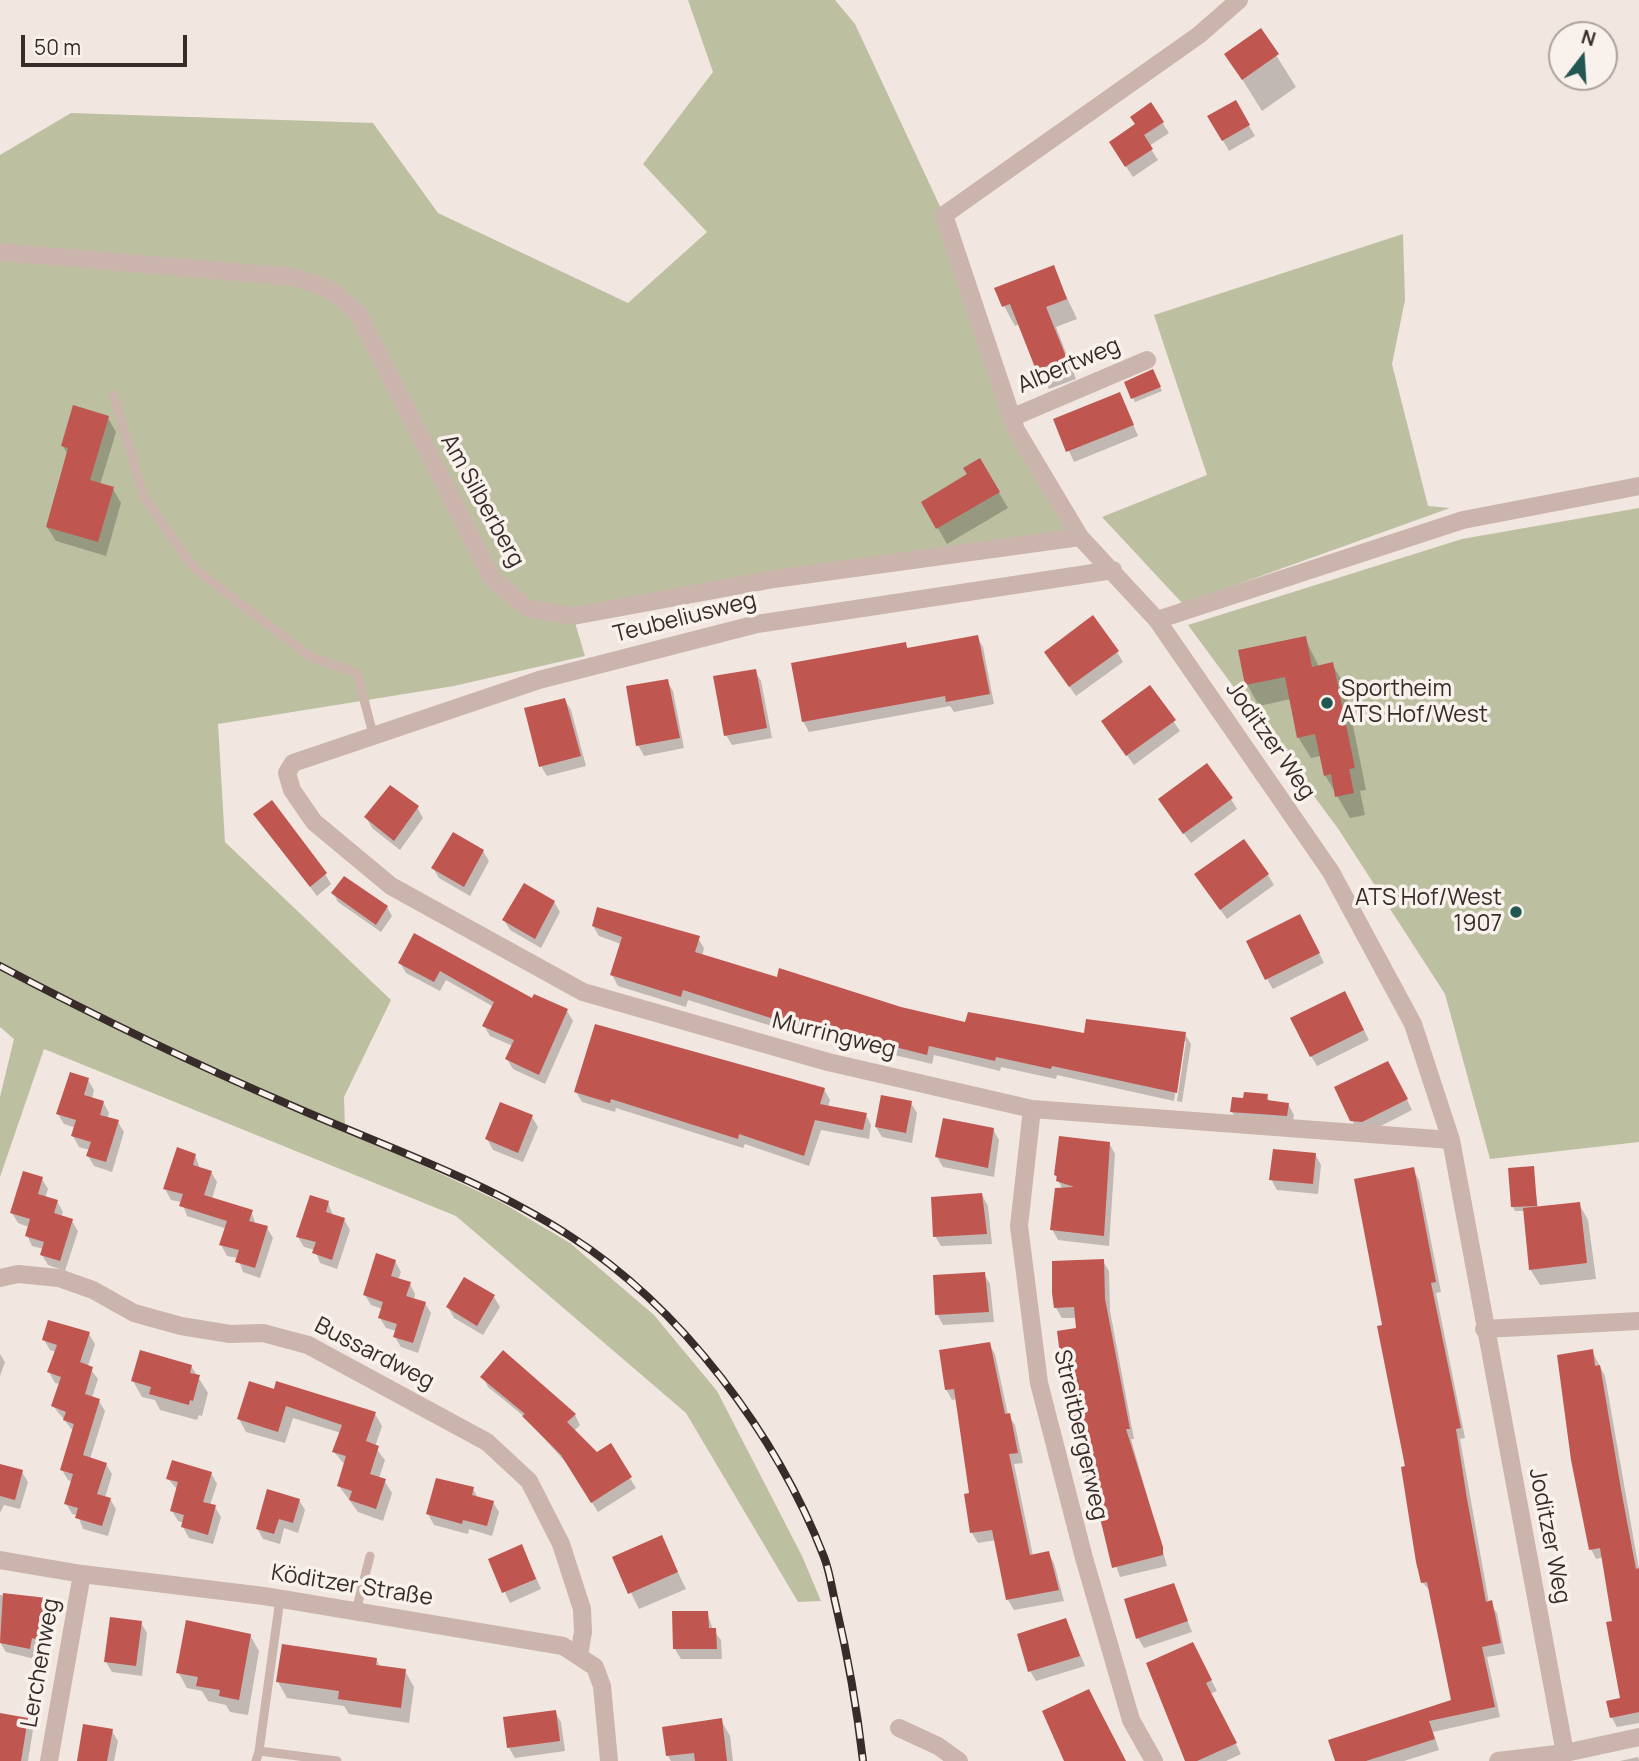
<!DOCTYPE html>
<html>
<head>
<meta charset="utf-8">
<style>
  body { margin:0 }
  #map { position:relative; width:1639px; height:1761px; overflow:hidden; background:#f2e6e0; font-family:Manrope,sans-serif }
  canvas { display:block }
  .north { position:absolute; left:1548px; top:21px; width:70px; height:70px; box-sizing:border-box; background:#f9f1ec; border:2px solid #aca29e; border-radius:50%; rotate:17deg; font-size:19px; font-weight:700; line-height:28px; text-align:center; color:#382c2a }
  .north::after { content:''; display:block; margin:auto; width:24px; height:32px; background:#225751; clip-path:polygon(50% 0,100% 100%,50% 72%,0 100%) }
  .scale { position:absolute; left:21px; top:35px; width:166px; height:32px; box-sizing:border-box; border:4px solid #382c2a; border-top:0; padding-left:9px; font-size:21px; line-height:24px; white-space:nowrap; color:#382c2a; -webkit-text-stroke:5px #f9f1ec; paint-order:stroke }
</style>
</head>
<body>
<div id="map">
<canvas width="1639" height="1761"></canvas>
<div class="north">N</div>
<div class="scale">50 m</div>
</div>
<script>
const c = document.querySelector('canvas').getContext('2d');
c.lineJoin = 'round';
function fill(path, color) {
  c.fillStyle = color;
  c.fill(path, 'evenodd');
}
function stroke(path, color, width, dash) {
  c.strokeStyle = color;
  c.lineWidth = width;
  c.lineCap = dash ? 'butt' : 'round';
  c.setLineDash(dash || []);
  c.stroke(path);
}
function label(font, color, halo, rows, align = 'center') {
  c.font = font + ' Manrope,sans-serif';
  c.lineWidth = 7;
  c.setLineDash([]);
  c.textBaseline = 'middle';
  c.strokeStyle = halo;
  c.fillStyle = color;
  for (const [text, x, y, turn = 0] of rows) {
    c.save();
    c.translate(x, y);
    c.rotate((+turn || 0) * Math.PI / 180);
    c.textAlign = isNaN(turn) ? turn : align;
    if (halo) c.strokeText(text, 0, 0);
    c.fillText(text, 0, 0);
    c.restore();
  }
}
const green = new Path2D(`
  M688,0h147l20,24 89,191 67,203 69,119 -507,79 12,40 -131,30 -236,38 7,118 166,158 -47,97 1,32 156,73 69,41 84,72 63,76 85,165 19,45 -23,1 -112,-189 -230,-197 -412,-167 -44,128v-80l14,-58 -14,-12v-872l71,-42 302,10 65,90 190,90 79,-71 -64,-68 70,-92z
  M1403,234l2,66 -13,64 36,142 22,2 -267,96 -81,-87 105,-42 -53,-160z
  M1639,508v634l-149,17 -45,-165 -106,-164 -151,-205 274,-86z`);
const shadow = new Path2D(`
  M1261,31l35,56 -34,24 -35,-56z
  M1235,102l20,34 -26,15 -19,-34z
  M1151,105l18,28 -20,13 9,14 -25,17 -16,-24z
  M1053,268l24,51 -21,8 20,52 -27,10 -29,-65 -5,2 -11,-20z
  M1155,376l7,15 -27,11 -2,-4z
  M1120,394l18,42 -64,26 -19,-42z
  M108,418l8,14 -16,53 13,4 8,14 -15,53 -50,-15 -9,-14 21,-72 -5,-9z
  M980,460l28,48 -61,36 -24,-42 46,-27z
  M977,637l6,10 11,57 -40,8 -4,-6 -141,26 -6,-11 102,-77 3,5z
  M1305,638l14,29 13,-3 13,22 21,104 -6,1 5,24 -15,3 -25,-43 -4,-19 -10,2 -13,-21 -7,-38 -32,7 -12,-22z
  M1117,652l6,10 -47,34 -24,-34z
  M755,671l6,10 11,57 -40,7 -6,-10z
  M667,681l6,10 11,57 -40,8 -6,-11z
  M1150,687l30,44 -46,34 -25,-34z
  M565,700l6,10 15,56 -39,10 -6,-10z
  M1231,799l6,10 -46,34 -25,-34z
  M417,807l6,11 -23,32 -28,-22 -6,-11z
  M255,815l70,59 6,10 -14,12z
  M483,851l6,10 -19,35 -31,-18 -6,-10z
  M1268,875l6,10 -47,34 -24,-34z
  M333,893l54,14 5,9 -11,16 -43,-30z
  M554,902l6,10 -19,36 -31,-18 -6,-10z
  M593,926l105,12 6,10 -2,8 76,23 189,45 118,11 100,-1 6,10 -9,58 -5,-1 9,-60h-3l-9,60 -117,-26 -1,4 -55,-12 -1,4 -66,-16 -2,9 -62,-15 -60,-20 -3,8 -119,-37 -2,7 -68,-21 -6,-11 9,-31 -22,-8z
  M1306,926l18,37 -51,26 -6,-10z
  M414,936l119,64 34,11 6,10 -28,63 -32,-15 -6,-10 6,-13 -23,-10 -6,-10 10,-19 -48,-27 -6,11 -34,-18 -6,-10z
  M1350,1003l19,37 -52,26 -6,-10z
  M1394,1073l18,37 -43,22 -11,-1 -6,-11z
  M88,1080l6,10 -2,9 11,3 6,11 -2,6 11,3 6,10 -12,40 -18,-6 -6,-10 2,-6 -11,-3 -6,-11 3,-8 -12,-4 -6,-10z
  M824,1089l6,11 -2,7 38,8 5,10 -2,14 -48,-9 -12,36 -64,-22 -2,4 -127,-40 -1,4 -33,-10 -6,-10z
  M1267,1096l3,6 18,2 6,11 -2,11 -54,-4 -6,-10 13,-12z
  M911,1103l6,10 -5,30 -30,-6 -6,-10z
  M532,1117l6,10 -15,35 -30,-12 -6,-11z
  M993,1129l6,11 -5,37 -51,-10 -6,-10z
  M1109,1143l6,11 -6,92 -51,-6 -6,-11 11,-39 -8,-15z
  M1315,1154l6,11 -3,29 -41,-4 -6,-11z
  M195,1155l5,14 11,3 6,10 -5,17 39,12 5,14 11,3 6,10 -13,40 -17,-6 -5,-14 -11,-2 -6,-11 6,-16 -40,-13 -5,-14 -11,-2 -6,-11z
  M1533,1168l5,40 41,-4 9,16 8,59 -56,6 -10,-16 -5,-58h-10l-2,-4 -3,-37z
  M1413,1169l6,11 22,112 -5,1 29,145 -5,1 29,164 8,10 8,41 -18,3 13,60 -67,15 6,18 -35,11h-67l116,-60 -22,-109 -9,-10 -38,-256z
  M42,1179l6,10 -3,9 12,3 6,11 -2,5 11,4 6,10 -13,40 -17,-6 -6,-10 2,-6 -12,-3 -5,-11 2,-8 -11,-4 -6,-10z
  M982,1195l6,11 4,38 -51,2 -6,-10z
  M328,1202l5,14 11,3 6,11 -13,39 -17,-6 -5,-13 -11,-3 -6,-10z
  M395,1261l6,11 -3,8 12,4 5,10 -1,6 11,3 6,10 -13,40 -17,-6 -6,-10 2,-6 -11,-3 -6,-10 2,-9 -11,-4 -6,-10z
  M1103,1261l6,10 1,40 24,128h-3l36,127 -47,11 -25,-71 -31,-135 14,-41 -1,-12h-15l-6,-10 -3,-46z
  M984,1274l6,10 4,38 -51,3 -6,-11z
  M494,1297l6,10 -17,28 -29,-17 -6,-11z
  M89,1334l6,10 -7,22 10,13 -6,19 7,3 6,10 -15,48 16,5 6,10 -7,24 5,1 6,10 -8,27 -25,-7 -5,-14 -6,-1 -6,-11 7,-21 -5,-2 -6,-10 12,-38 -21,-26 7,-22 -5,-1 -6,-11 7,-20 -6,-2 -6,-10z
  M989,1344l6,10 13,61 7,10 8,38 -9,1 19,92 15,-3 6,10 10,38 -50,9 -6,-10 -12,-60 -18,3 -6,-10 -1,-38 -14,-96 -5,1 -6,-11z
  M1592,1351l13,25 34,194v153l-22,4 -5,-9 10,-19 -8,-77 -10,-65 -8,2 -5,-10z
  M0,1354l5,8 -5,14z
  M191,1366l17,27 -6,23 -3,-1 -2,5 -37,-10 -5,-10 -13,-3 -9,-16z
  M483,1377l92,38 5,10 -6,6 23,23 13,-8 26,42 -38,24 -29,-46 -43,-48 -38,-31z
  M250,1383l125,31 7,12 -7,21 10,13 -6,18 5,2 8,13 -9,28 -25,-9 -19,-26 6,-21 -11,-13 7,-19 -48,-15 -8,25 -39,-11 -7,-13z
  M0,1466l22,6 6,10 -8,27 -16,-4 -4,8z
  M211,1473l6,11 -7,21 5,2 6,10 -8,27 -24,-6 -6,-11 1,-4 -6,-2 -6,-10 6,-21 -10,-11z
  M473,1489l5,9 15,4 6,10 -7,24 -23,-7 -1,5 -34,-9 -6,-11z
  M299,1500l6,10 -7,23 -14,-5 -4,16 -17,-5 -6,-11z
  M661,1537l25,52 -47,20 -25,-51z
  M527,1557l14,32 -31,14 -20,-43z
  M1173,1585l19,47 -48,16 -6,-10z
  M0,1595l46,5 6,10 -8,39 -7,-1 -2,11 -29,-7 -6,-10z
  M707,1612l6,18 8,10 1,19h-41l-6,-10z
  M1066,1620l19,46 -49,15 -6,-10z
  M141,1623l6,10 -5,43 -30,-4 -6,-10z
  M250,1635l9,16 -11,64 -18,-3 -4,-7 -18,-4 -6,-10 -15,-3 -9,-16z
  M1198,1654l19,37 -7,3 31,60 -15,7h-39z
  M376,1659l5,9 24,3 9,16 -5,36 -60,-9 -5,-8 -57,-8 -9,-16z
  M555,1712l6,10 4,29 -50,7 -6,-10z
  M27,1720l6,10 -5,31h-28z
  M721,1720l9,16 3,25h-62l-3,-5z
  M112,1731l6,10 -4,20h-35z
  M1638,1757l1,4h-19z`);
const building = new Path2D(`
  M1261,28l18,26 -37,26 -18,-26z
  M1236,100l14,25 -28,16 -15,-25z
  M1151,102l13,20 -20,13 9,14 -28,18 -16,-25 26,-18 -5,-7z
  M1054,265l13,34 -21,8 21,52 -31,11 -26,-66 -8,3 -8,-19z
  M1153,369l8,18 -30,12 -7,-17z
  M1120,392l14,33 -68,27 -13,-33z
  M73,405l36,11 -19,64 24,7 -16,55 -52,-15 22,-79 -7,-2z
  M980,458l20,34 -64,37 -15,-27 46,-28 -4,-6z
  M1093,615l26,36 -50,36 -25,-35z
  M978,635l12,59 -44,8 -1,-6 -143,26 -11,-59 115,-21 1,6z
  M1306,636l6,31 21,-5 22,106 -6,1 5,24 -19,4 -4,-23 -7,2 -9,-42 -18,4 -12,-61 -40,8 -7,-35z
  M756,669l11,59 -43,8 -11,-60z
  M668,679l12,59 -44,8 -10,-60z
  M1150,685l26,35 -50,36 -25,-35z
  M565,698l16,58 -42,11 -15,-59z
  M1207,763l26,35 -50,36 -25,-35z
  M390,785l29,21 -25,35 -30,-24z
  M272,800l55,73 -17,14 -57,-73z
  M453,832l31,18 -20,37 -33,-19z
  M1244,839l25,35 -49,36 -26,-36z
  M344,876l44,30 -12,19 -45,-32z
  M524,883l31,18 -20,38 -33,-19z
  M597,907l103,29 -5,16 82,25 2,-9 122,39 64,15 3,-10 116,21 2,-14 100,13 -9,61 -125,-27 -1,3 -55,-12 -1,4 -66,-15 -2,9 -64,-16 -59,-20 -2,9 -119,-38 -2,7 -71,-22 12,-38 -30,-11z
  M1300,914l20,39 -55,27 -19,-39z
  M414,933l118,65 2,-4 34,15 -29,66 -34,-16 9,-19 -32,-14 12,-24 -54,-31 -6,11 -36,-19z
  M1345,991l19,39 -54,27 -20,-39z
  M595,1024l230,64 -5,16 47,9 -4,17 -48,-10 -11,36 -65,-22 -1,5 -127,-40 -1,4 -36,-11z
  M1388,1061l20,38 -46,23 -12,-1 -16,-34z
  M70,1072l19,6 -5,17 20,6 -4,14 19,5 -13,42 -20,-6 5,-14 -20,-6 5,-16 -20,-6z
  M1244,1092l24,2 -1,6 22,3 -2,13 -57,-4 2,-15 11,1z
  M881,1095l31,6 -6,32 -31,-6z
  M500,1102l33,13 -15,38 -33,-14z
  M943,1118l51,10 -6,40 -53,-11z
  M1059,1136l51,6 -6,94 -54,-6 5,-42 19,-1 -18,-6 1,-5 -3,-1z
  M177,1147l19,7 -3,11 19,6 -8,24 49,15 -4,11 19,5 -13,42 -20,-6 4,-12 -20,-5 8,-24 -48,-15 4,-12 -20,-5z
  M1273,1149l43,4 -3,31 -44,-4z
  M1534,1166l3,40 -26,1 -3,-39z
  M1414,1167l22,115 -5,1 30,145 -5,1 11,70 19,103 6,-2 9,43 -19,4 13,60 -66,14 6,18 -69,22h-31l-7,-21 123,-40 -24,-118 -6,1 -5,-21 -15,-95 4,-1 -28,-140 5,-1 -28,-146z
  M23,1171l20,6 -5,17 20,6 -4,13 19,6 -13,42 -20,-6 4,-13 -19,-6 5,-17 -20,-6z
  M982,1193l5,41 -54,3 -2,-40z
  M310,1195l19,6 -3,11 19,6 -13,42 -20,-7 4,-11 -20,-5z
  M1580,1202l7,61 -58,7 -6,-62z
  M376,1253l20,7 -5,16 20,6 -5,14 20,6 -13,41 -20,-6 4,-13 -19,-6 5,-16 -20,-7z
  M1104,1259l1,40 25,130h-4l37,118v8l-51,13 -15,-63 -4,1 -31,-135 -5,-40 19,-3 -2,-21 -20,1 -2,-15v-32z
  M985,1272l4,40 -54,3 -2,-40z
  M464,1277l31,18 -18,31 -31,-19z
  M48,1320l42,12 -10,30 13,5 -8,27 15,5 -17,56 24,8 -10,31 14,4 -9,28 -27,-8 3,-10 -14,-4 9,-30 -13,-4 14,-46 -11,-4 3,-8 -15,-6 10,-29 -14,-5 10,-27 -15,-5z
  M990,1342l15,72 5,-1 8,40 -9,1 21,101 19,-4 10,39 -53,10 -14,-70 -22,3 -6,-39 5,-1 -15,-104 -9,1 -6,-40z
  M1593,1349l2,17 5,-1 22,130 14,74 3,-1v144l-29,6 -4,-17 14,-3 -14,-76 6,-1 -12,-73 -11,2 -18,-90 -14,-105z
  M140,1350l52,15 -2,8 10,2 -7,26 -3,-1 -1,5 -40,-11 2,-7 -20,-6z
  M503,1350l73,64 -9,8 30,30 14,-9 21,34 -41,26 -30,-48 -39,-39 3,-2 -45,-37z
  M249,1381l25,8 2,-8 100,31 -10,29 13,5 -9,28 16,5 -10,30 -27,-9 3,-9 -15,-5 9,-30 -14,-4 10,-27 -56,-19 -8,26 -41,-13z
  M172,1460l40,12 -9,30 13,3 -8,30 -27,-8 3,-12 -14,-4 8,-29 -12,-3z
  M0,1464l23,6 -8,30 -15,-4z
  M436,1478l38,9 -2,8 22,6 -7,25 -24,-6 -1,4 -36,-10z
  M267,1489l33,10 -7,24 -14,-4 -5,15 -18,-5z
  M662,1535l16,37 -50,22 -16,-37z
  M522,1544l14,35 -34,14 -14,-34z
  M1174,1583l14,38 -52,18 -12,-40z
  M3,1593l44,5 -9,42 -6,-2 -2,11 -30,-6z
  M672,1611h36l1,17h7l1,21h-44z
  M110,1617l32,4 -6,45 -32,-4z
  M1066,1618l14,38 -52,16 -11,-38z
  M186,1620l65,14 -12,66 -20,-4 1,-6 -24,-4 2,-9 -22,-4z
  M1193,1642l19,38 -6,3 31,60 -40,18h-12l-39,-98z
  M282,1644l95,14 -1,7 30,4 -5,39 -63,-9 1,-8 -63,-9z
  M1089,1689l9,18 28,54h-62l-22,-50z
  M556,1710l4,31 -53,7 -4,-31z
  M0,1713l28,5 -7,43h-21z
  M722,1718l5,43h-32l-1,-8 -28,3 -4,-29z
  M83,1724l30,5 -6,32h-30z`);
const service = new Path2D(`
  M113,394l31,103 49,70 118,90 46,16 16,61
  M280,1599l-21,152 78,10
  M356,1611l14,-55
  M256,1761l3,-10`);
const minor = new Path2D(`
  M1239,0l-40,35 -255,180 72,215 64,107 77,83 174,252 82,152 38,116 114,613
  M0,252l294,25 37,13 27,23 134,265 35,30 46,8 201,-37 306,-42
  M1011,418l136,-58
  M1113,570l-356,54 -218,56 -246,83 -6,10 5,17 22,32 77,64 192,106 245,70 204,47 419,31
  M1157,620l306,-100 176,-34
  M1032,1109l-13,117 20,157 45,175 47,162 23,41
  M0,1278l18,-4 41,4 34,12 41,23 47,13 49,8 33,-1 45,12 179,97 42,39 32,63 21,65 1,23 -4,23
  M1484,1329l155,-8
  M0,1560l82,14 182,22 299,50 32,21 7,19 7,75
  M899,1728l39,18 21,15
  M49,1761l33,-187
  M1498,1761l67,-8 74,-16`);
const rail = new Path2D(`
  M0,966c95,50 192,97 290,139 93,41 194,75 280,131 111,71 207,199 254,321 6,15 8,33 12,49 12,51 21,103 27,155`);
const markers = [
  [1327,703,7,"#225751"],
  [1516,912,7,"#225751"]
];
const streetNames = [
  ["Albertweg",1069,366,-23],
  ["Am Silberberg",482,501,61],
  ["Teubeliusweg",685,618,-14],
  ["Joditzer Weg",1270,741,55],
  ["Murringweg",834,1036,14],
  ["Bussardweg",374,1354,27],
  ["Streitbergerweg",1080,1435,77],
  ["Joditzer Weg",1549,1536,79],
  ["Köditzer Straße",352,1586,9],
  ["Lerchenweg",41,1663,-80]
];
const poiNames = [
  ["Sportheim",1341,690],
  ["ATS Hof/West",1341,716],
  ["ATS Hof/West",1502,899,"right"],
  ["1907",1502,925,"right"]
];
fill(green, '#bcc0a0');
fill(shadow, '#0003');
fill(building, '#bf5650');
stroke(service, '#cab4ac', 9);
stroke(minor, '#cab4ac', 18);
stroke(rail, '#382c2a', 8);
stroke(rail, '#f9f1ec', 5, [16]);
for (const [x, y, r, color] of markers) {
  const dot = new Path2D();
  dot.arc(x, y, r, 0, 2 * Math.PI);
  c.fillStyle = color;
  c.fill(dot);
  stroke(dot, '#f9f1ec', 2.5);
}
label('23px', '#382c2a', '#f9f1ec', streetNames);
label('23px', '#382c2a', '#f9f1ec', poiNames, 'left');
</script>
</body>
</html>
